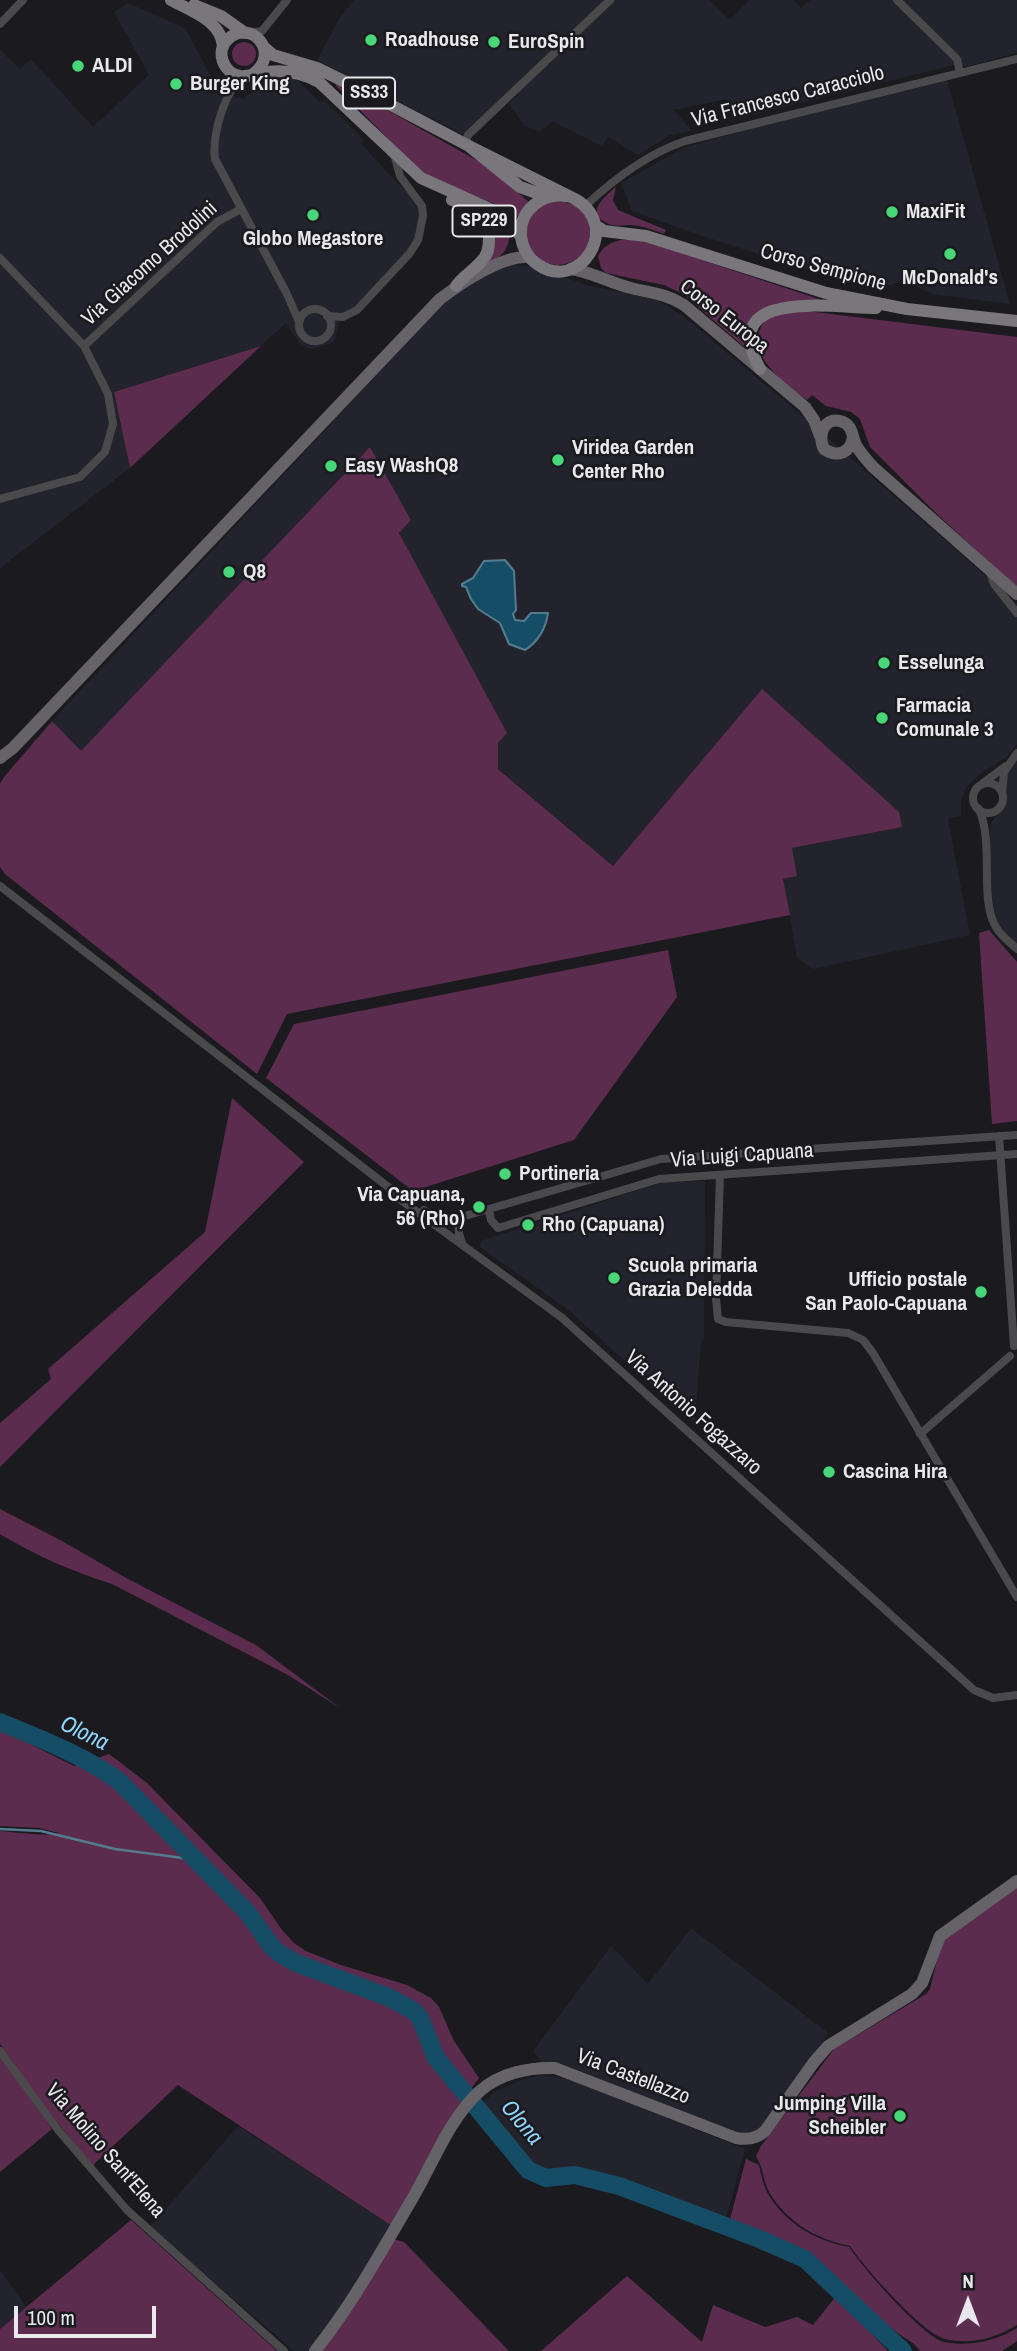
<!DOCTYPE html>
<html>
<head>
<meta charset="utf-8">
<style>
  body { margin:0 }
  #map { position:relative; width:1017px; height:2351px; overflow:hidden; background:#1a1a1f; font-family:"Archivo Narrow",sans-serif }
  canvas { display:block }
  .north { position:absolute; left:933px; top:2267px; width:70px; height:70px; -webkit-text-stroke:5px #1a1a1f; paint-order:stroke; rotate:0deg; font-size:19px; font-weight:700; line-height:28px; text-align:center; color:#e9e9ed }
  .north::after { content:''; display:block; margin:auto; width:24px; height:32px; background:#e9e9ed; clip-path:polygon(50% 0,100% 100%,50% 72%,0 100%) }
  .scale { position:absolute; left:14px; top:2306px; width:142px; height:32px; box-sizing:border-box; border:4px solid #e9e9ed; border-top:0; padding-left:9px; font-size:21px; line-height:24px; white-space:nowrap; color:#e9e9ed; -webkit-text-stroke:5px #1a1a1f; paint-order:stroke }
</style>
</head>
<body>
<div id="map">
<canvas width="1017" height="2351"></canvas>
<div class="north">N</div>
<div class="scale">100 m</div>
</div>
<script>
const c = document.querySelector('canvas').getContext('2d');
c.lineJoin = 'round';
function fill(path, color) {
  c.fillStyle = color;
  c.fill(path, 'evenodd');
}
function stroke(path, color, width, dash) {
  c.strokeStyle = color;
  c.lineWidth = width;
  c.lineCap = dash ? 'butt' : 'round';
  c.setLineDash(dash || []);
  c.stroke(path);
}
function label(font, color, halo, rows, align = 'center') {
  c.font = font + ' "Archivo Narrow",sans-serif';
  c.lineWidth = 5;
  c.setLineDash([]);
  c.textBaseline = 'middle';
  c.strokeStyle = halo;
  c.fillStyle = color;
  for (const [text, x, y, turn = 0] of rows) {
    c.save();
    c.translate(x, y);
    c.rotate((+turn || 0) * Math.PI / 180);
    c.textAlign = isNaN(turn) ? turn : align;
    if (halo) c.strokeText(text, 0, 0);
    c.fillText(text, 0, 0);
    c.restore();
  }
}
const built = new Path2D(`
  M354,0h355l21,20 19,-20h44l8,8 9,-8h207v53l-49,13 -14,-1 -211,52 -17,-18 -52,11 18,21 -22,4 -32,20 -30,-18 -6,9 -50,-25 -12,11 -15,-6 -16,-22 10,-10 -4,-4 -51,45 -147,-75 22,-41z
  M128,3l57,25 34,63 24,8 20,-18 12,-4 22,2 23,24 4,-3 40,40 -3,4 54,57 8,-2 4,11 -3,26 -4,10 -58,64 -7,6h-9l-7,6 -3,16 -6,6 -18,5 -12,-5 -14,-21 -25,23 -147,46 16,76 -130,100v-518l20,19 11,-10 62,68 56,-52 -35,-63z
  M946,76l64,228 -78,-10 -15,-7 -10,-10 -15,8h-18l-52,-11 -123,-39 -67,-24 -11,-28 62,-35 112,-32z
  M514,265l19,1 57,20 67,14 25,15 110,92 225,196v141l-10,13 -28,18 -13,13 -5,12v16l-13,3 22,116 -157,34 -16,-11 -14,-79 14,-3 -5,-28 110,-21 -140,-138 -149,177 -115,-98v-25l-99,-211 12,-12 -41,-73 -289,305 -29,-31 396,-422 17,-14 34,-15z
  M1017,755v191l-21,-21 -6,-33 -1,-51 3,-20 11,-17v-22z
  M705,1181l-1,158 -3,3 -6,77 -2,3 -127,-114 -86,-61 1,-6 182,-59z
  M691,1928l137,105 -68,96 -12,5 -23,-4 -162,-66 -21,-1 -9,-12 78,-105 37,38z
  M541,2075l27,4 177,70 -21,77 -105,-40 -44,-11 -29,3 -18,-8 -49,-63 15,-15 27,-12z
  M238,2126l154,100 -82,125h-16l-144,-124z
  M0,2270l26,37 -26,22z`);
const green = new Path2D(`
  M232 54a12 12 0 1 1 24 0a12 12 0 1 1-24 0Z
  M337,82l150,84 42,36 -14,17 -22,-16 -55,-22 -20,-12 -82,-83z
  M616,187l-3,13 5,10 48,20 -2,4c-10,-4 -21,-8 -33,-9 -7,0 -15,2 -22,-1 -26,-10 -4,-28 7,-37z
  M526 233a32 32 0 1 1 64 0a32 32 0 1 1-64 0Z
  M488,214l21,16c2,19 -7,26 -22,35 10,-26 8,-26 1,-51z
  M632,239l18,4 190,63 -62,-3 -20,12 -9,36 -66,-57 -19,-9 -58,-12 -5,-5 -3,-12c8,-14 19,-16 34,-17z
  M799,310l218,27v250l-78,-71 -69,-69 -10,-28 -9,-7 -25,-6 -14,-11 -5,5c-20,-15 -61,-44 -46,-73 2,-5 6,-10 11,-12 8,-3 18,-4 27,-5z
  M261,346l-131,122 -16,-76z
  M370,447l41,73 -12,13 108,200 -9,10v26l115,97 149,-177 137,123 3,15 -110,21 5,28 -14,3 7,36 -503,99 -30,60 -252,-200 -5,-7v-83l4,-7 48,-56 29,30z
  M989,930l28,32v159l-25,3 -13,-191z
  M668,950l9,47 -103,143 -161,51 -147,-113 28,-54z
  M232,1098l72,64 -304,305v-44l51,-44 -3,-10 157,-137z
  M0,1509l62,32 66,38 128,66 84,63 -52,-33 -176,-91c-39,-12 -77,-29 -112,-50z
  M0,1729l74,37 35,-12 38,29 113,115 22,32 12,13 12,8 35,14 66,20 24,13 8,9 15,34 25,37 -11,15 -30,-37 -19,-49c-32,-25 -92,-28 -127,-50 -26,-16 -34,-54 -65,-62l41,55 25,19 59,20 57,25 4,5 17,44 32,37 -70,126 -214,-141 -86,81 -57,-72 -35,-50v-213c13,1 49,6 59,2l-20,-5 -39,-2z
  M1017,1887v438c-21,13 -47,20 -72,14 -22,-5 -82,-73 -95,-93 -34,-7 -62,-23 -81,-54 -6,-11 -6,-25 -13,-36l5,-10 73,-97 92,-55 4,-5 12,-49z
  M0,2054l52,75 -52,43z
  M746,2159l13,6c2,9 4,19 8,27 17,31 49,49 82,55 13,20 74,90 95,95 25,5 52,-1 73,-14v13l-15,10h-82l-6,-7 -37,-25 -70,-65 -78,-31z
  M131,2220l146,131h-277v-22z
  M393,2239l11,3 105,109h-189z
  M627,2276l75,66 11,-37 52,22 32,-10 16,8 23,-29 52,55h-347z`);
const water = new Path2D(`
  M505,560l9,11 2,39 -3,4 2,6 9,1 7,-8h17c-2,15 -10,29 -23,37l-16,-6 -9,-21 -22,-14 -7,-10 -5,-12 -4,-1v-2l11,-6 11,-17z`);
const stream = new Path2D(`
  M0,1829l41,2 74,18 83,11`);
const river = new Path2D(`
  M0,1722c41,17 85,34 120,60l128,131 24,34 7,6 17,10 92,34 26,14 6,7 16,40 92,112 18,8 29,-3 44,11 138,52 48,21 98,92`);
const street = new Path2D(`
  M897,0l60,59 3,14
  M0,24l23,-24
  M249,33l13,-2 25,-31
  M246,76c-22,12 -34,60 -31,83l72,135 12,28
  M469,146l-3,-6 2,-5 142,-135
  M585,206c29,-27 62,-52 100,-65l332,-82
  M0,258l84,88 24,48 5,30 -8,28 -25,25 -80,22
  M299 325a16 16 0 1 1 32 0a16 16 0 1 1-32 0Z
  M327,316l16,1 14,-7 53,-57 8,-13 5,-24 -1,-10 -22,-30 -6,-22
  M84,346l133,-124 24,-13
  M989,570l5,14 23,29
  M983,783l23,-17
  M973 798a15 15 0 1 1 30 0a15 15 0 1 1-30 0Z
  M1002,793l2,-21 13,-19
  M979,809c16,37 -1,91 18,120 5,8 14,14 20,20
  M0,886l396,307 2,5 163,119 413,373 19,8 24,-3
  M999,1136l15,210
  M720,1175l-4,124 2,20 8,3 122,11 15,7 10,13 144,244
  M424,1210l17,11 17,-3 203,-59 356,-24
  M489,1210l2,10 7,8 161,-49 358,-25
  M458,1218l1,16 4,11
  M920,1434l90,-78
  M0,2051l58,79 69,80 157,141`);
const secondary = new Path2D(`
  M571,269c21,3 39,14 60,19 20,5 36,6 53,17l121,102 9,13 6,16
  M853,437c-2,16 -16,21 -29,12 -7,-13 0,-34 19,-27 10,4 9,15 13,23 4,8 11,15 17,22l144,127
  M0,758l13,-10 427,-449c21,-16 62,-44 89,-42
  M315,2351c38,-48 69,-104 100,-157 20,-35 35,-76 65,-103 20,-18 50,-24 75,-23l181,70c11,2 21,1 29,-7l49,-69 14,-16 84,-52 10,-11 18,-47 77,-55`);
const primary = new Path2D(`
  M171,0c20,11 51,21 52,47
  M194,5l27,11 24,17
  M265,48l8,7 44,13 55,27 97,51 51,41 28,10
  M253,74c29,-21 -2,-56 -25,-35 -13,12 -5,34 12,37 7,1 14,-2 21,-3 20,-4 40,-1 58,9l102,96 80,36 11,10 9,13
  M469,146l106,53c48,28 4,95 -38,65 -9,-6 -15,-17 -16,-28 -2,-26 21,-43 45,-40
  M452,200c18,7 35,15 37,37 0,7 0,15 -5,21 -8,11 -20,17 -28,28
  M595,225l9,6 42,5 180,57 81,16 110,12
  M760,369c-44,-82 73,-61 116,-61`);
const markers = [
  [371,40,7,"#47d779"],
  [494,42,7,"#47d779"],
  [78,66,7,"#47d779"],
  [176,84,7,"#47d779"],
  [892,212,7,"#47d779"],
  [313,215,7,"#47d779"],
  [950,254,7,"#47d779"],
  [558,460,7,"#47d779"],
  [331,466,7,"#47d779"],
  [229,572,7,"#47d779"],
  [884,663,7,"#47d779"],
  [882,718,7,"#47d779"],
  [505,1174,7,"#47d779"],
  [479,1207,7,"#47d779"],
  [528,1225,7,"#47d779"],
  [614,1278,7,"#47d779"],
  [981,1292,7,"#47d779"],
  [829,1472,7,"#47d779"],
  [900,2116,7,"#47d779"]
];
const shields = [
  [369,93,52],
  [484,221,63]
];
const shieldNames = [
  ["SS33",369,93],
  ["SP229",484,221]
];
const poiNames = [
  ["Roadhouse",385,40],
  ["EuroSpin",508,42],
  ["ALDI",92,66],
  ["Burger King",190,84],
  ["MaxiFit",906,212],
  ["Globo Megastore",313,239,"center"],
  ["McDonald's",950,278,"center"],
  ["Viridea Garden",572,448],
  ["Center Rho",572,472],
  ["Easy WashQ8",345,466],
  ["Q8",243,572],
  ["Esselunga",898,663],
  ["Farmacia",896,706],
  ["Comunale 3",896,730],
  ["Portineria",519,1174],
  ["Via Capuana,",465,1195,"right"],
  ["56 (Rho)",465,1219,"right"],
  ["Rho (Capuana)",542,1225],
  ["Scuola primaria",628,1266],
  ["Grazia Deledda",628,1290],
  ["Ufficio postale",967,1280,"right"],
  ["San Paolo-Capuana",967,1304,"right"],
  ["Cascina Hira",843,1472],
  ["Jumping Villa",886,2104,"right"],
  ["Scheibler",886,2128,"right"]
];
const streetNames = [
  ["Via Francesco Caracciolo",788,97,-14],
  ["Via Giacomo Brodolini",150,264,-42],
  ["Corso Sempione",823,268,15],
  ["Corso Europa",724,317,38],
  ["Via Luigi Capuana",742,1156,-4],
  ["Via Antonio Fogazzaro",693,1413,42],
  ["Via Castellazzo",633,2077,21],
  ["Via Molino Sant'Elena",105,2151,49]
];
const waterNames = [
  ["Olona",84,1734,26],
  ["Olona",521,2123,50]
];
fill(built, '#23232d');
fill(green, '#5c2c4e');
fill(water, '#164d66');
stroke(water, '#557c8e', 2);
stroke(stream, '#557c8e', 2.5);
stroke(river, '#164d66', 18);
stroke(street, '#4a494b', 8);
stroke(secondary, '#656367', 12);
stroke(primary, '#7a777c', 12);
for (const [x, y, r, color] of markers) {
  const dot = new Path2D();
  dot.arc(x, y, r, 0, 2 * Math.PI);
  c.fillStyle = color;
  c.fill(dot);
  stroke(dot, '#1a1a1f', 2.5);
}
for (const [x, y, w] of shields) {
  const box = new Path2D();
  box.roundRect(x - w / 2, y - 15.5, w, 31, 5);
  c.fillStyle = '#1a1a1f';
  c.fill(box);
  stroke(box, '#e9e9ed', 2);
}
label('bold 19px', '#e9e9ed', null, shieldNames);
label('bold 21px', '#e9e9ed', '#1a1a1f', poiNames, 'left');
label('21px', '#e9e9ed', '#1a1a1f', streetNames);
label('italic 23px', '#8fd6fb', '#1a1a1f', waterNames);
</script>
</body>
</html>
